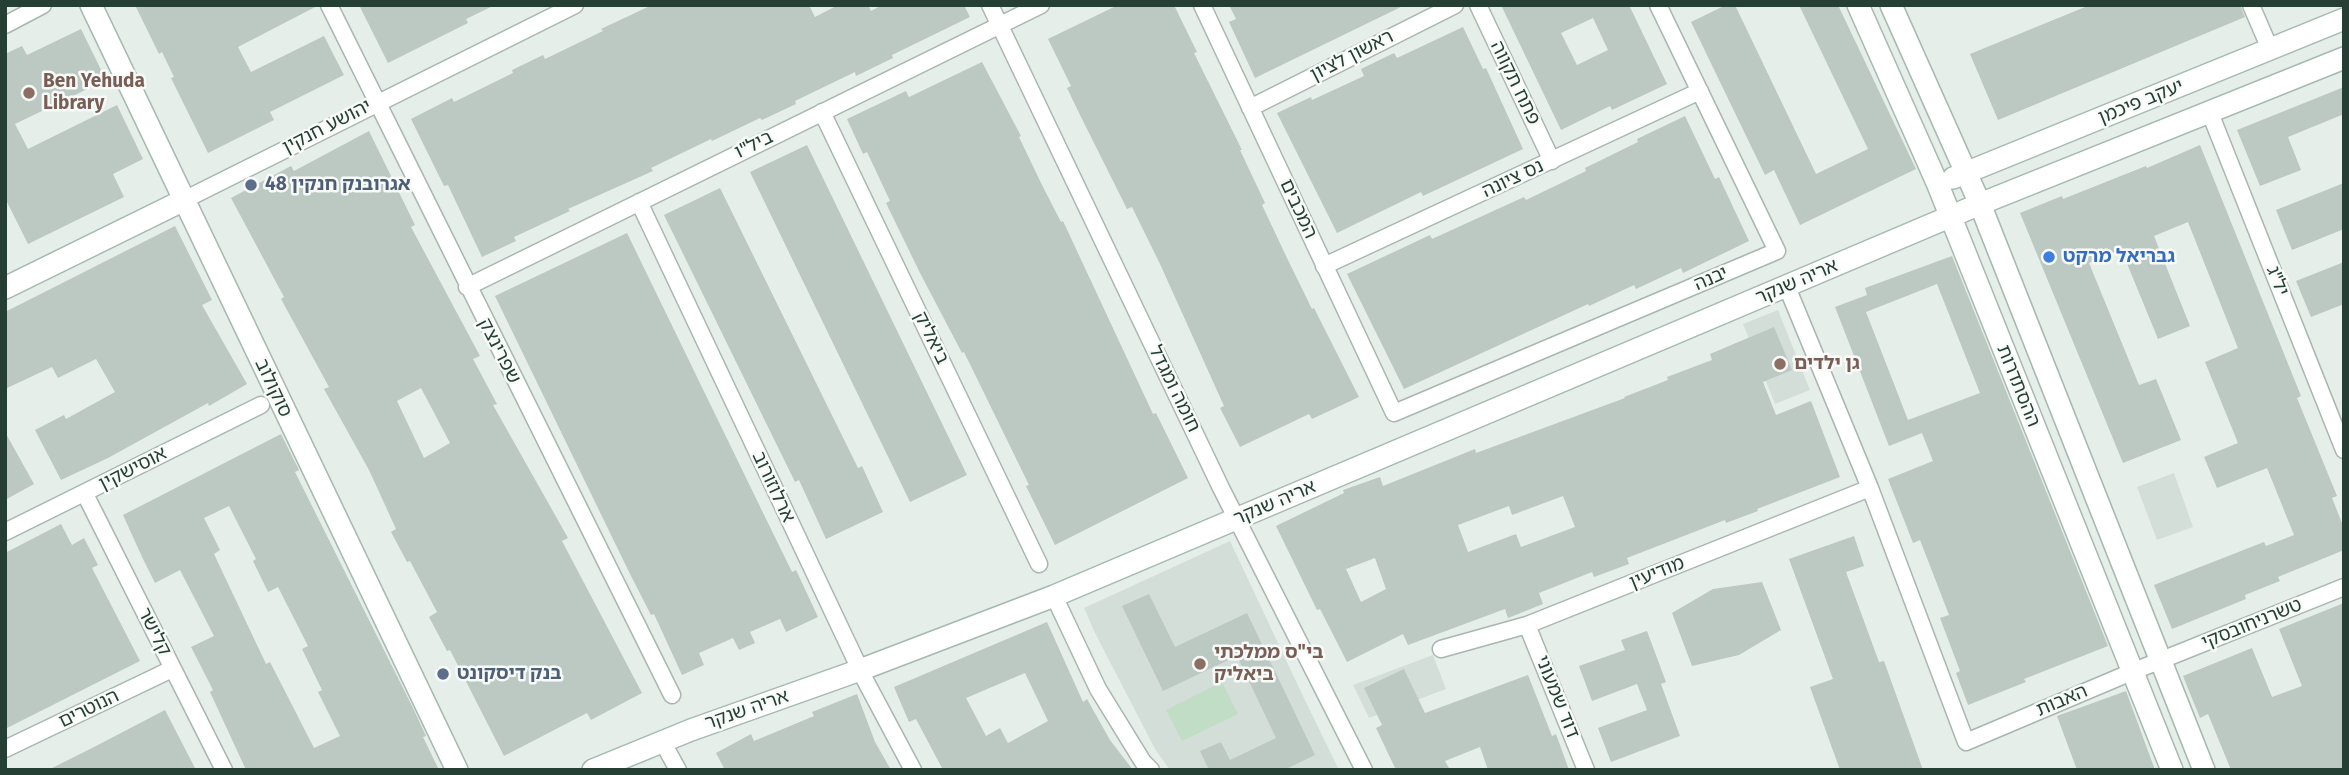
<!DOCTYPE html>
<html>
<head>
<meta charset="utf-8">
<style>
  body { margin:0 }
  #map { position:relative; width:2349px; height:775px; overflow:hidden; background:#e6eeea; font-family:"Fira Sans",sans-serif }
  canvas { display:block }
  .frame { position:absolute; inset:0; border:7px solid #263f35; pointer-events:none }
</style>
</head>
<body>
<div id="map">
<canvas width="2349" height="775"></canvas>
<div class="frame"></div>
</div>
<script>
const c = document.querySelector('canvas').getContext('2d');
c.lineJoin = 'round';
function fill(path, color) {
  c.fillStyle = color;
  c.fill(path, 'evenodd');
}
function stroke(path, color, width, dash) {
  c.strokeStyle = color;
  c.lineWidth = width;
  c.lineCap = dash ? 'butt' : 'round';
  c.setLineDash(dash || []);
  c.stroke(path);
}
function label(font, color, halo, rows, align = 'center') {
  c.font = font + ' "Fira Sans","Noto Sans Hebrew",sans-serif';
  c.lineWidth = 5;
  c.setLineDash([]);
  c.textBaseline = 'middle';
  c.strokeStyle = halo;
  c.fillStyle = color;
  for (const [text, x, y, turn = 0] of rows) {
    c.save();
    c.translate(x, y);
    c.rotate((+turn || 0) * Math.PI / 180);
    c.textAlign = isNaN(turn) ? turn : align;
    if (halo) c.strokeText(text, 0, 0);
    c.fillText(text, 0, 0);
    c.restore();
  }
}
const built = new Path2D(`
  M1778,310l32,80 -35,14 -32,-80z
  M2174,473l19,54 -36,13 -20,-53z
  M1230,541l73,155 36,74h-169l-15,-21 -60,-116 -11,-25z
  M1433,655l13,34 -77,29 -16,-33z`);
const green = new Path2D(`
  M1222,682l16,32 -56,27 -16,-31z`);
const building = new Path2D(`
  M135,5h184l-81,42 13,25 73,-36 20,39 -74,37 4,8 -66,33 -37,-75 3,-1 -12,-25 -3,2z
  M359,5h136l-29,14 2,4 -80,40z
  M652,5h157l6,12 23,-12h30l3,6 11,-6h82l6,12 -78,38 1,3 -37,18 -1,-4 -60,29 1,3 -34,16 -2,-2 -48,23 -1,-2 -60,29 2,3 -85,38 2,2 -56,26 2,4 -34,16 -34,-72 -4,1 -33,-67 41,-21 2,4 59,-29 -1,-3 31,-15 2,4 58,-28 -2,-2z
  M1118,5h56l23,47 -3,1 48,97h-2l25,53 -3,2 25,53 25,51 2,-1 45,89 -47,22 -3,-5 -69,33 -20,-39 4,-2 -64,-142 -28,-57 -5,2 -46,-92 -14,-29 4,-2 -23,-47z
  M1229,5h176l-150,73 -26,-56 7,-3z
  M1501,5h128l38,79 -55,26 -2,-4 -49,24zM1593,18l15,32 -31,15 -16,-32z
  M1726,5h9l81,169 52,-25 -69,-144h39l78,164 -116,56 -26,-55 -9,5 -74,-153z
  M2090,5h150l5,12 -247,103 -28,-66z
  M1463,27l20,42 3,-1 37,81 -100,47 -2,-4 -84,41 -60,-120 34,-16 1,3 52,-24 -3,-7 33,-16 3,5z
  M81,29l25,51 -91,44 13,25 89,-44 26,54 -30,15 11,23 -96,47 -23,-46v-144l17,-8 5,9z
  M982,62l39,74 -2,1 22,46 20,39 2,-1 90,193 3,-1 32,65 -133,67 -29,-59 3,-1 -65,-133 -2,1 -42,-80 -34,-70 4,-2 -23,-49 -4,2 -16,-35 59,-28 3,6z
  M2344,87v27l-56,23 13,33 -41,16 -23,-56z
  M1685,116l30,63 4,-2 30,64 -66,32 -2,-5 -45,21 -2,-4 -45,21 -1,-2 -184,85 -57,-115 83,-39 2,4 92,-42 2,3 60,-29 -1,-3 53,-26 -1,-3z
  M369,131l46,94 -4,2 69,129 -7,3 24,45 -4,1 75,133 -6,3 80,152 -51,27 -4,-7 -83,43 -54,-106 -3,1 -18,-34 8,-5 -27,-51 -3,1 -16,-30 5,-3 -27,-59 -45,-81 5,-2 -48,-88 3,-2 -53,-99 60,-32 3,5zM421,388l29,55 -26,15 -27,-57z
  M807,145l160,330 -57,27 -160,-330z
  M2200,145l101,251 -4,2 40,98 -5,2 12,30v22l-66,27 2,4 -35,14 1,4 -74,30 -18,-44 110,-43 2,4 28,-11 -27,-67 -50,20 -13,-31 34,-14 -33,-81 33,-14 -50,-126 -34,14 36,90 -32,13 -37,-90 -32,14 50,122 17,-6 25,61 -58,23 -103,-250 42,-17 1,3 83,-33 1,2z
  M2344,183v46l-52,21 -16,-40z
  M720,188l138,280 4,-2 21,46 -57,27 -27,-59 -4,2 -131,-267z
  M175,226l37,74 -10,5 45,79 -38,22 -1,-3 -100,55 -47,22 -26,-50 29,-15 2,4 49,-27 -19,-33 -38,19 -6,-11 -47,22v-77z
  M627,233l141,290 24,49 4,-2 22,47 -32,15 -6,-13 -30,13 5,11 -16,7 -6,-12 -34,15 5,12 -22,10 -28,-61 -3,1 -22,-43 -134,-276z
  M1952,256l156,390 -84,33 2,3 -58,23 -12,-32 4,-2 -20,-53 9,-3 -29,-75 -7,3 -25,-64 45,-18 -11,-28 -33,13 -54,-139 32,-12 -2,-7zM1937,284l43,109 -72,27 -42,-108z
  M2344,262v42l-33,13 -15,-36z
  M1774,327l18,43 -29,12 13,33 35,-14 29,76 -83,32 1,2 -32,12 -1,-3 -98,38 2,6 -35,13 -2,-5 -53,21 4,11 -35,14 -3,-9 -97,36 -5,-11 -56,28 -27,-53 -3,1 -41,-84 68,-33 -1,-3 37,-13 3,9 92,-37 1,4 149,-55 -1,-1 44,-17 -1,-3 45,-17 -2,-6zM1563,496l12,31 -54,20 -5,-13 -48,18 -10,-27 51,-19 3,9zM1375,558l11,31 -25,13 -15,-33z
  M5,432l29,52 -29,16z
  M281,434l18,36 -4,2 119,238 12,26 -3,1 16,33h-193l-36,-78 3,-2 -22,-43 23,-11 -34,-66 -25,13 -12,-24 -20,-44zM229,506l27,53 -3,2 15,31 10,-5 30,59 -6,3 20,41 -4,2 22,44 -26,12 -44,-86 -4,2 -52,-110 6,-4 -16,-32z
  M61,524l11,21 12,-7 14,27 -6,3 48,93 -135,68v-176z
  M1854,536l10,30 -18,6 33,90 5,-1 39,109h-83l-30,-83 23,-8 -44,-120z
  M1762,582l19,48 -42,25 -47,11 -20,-53 41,-24z
  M1149,594l26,53 72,-34 68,142 -31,15h-75l-9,-19 21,-9 9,18 46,-22 -39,-82 -74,35 -41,-85z
  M2344,603v167h-113l-23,-56 -8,4 -17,-42 69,-28 20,49 30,-11 -23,-57z
  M1047,622l36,80 4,-3 23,41 23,30h-190l-27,-51 -7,3 -15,-35zM1025,673l23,48 -40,22 -8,-15 -14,8 -20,-38z
  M1647,631l19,51 -5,2 19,52 -69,26 -13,-34 49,-18 -10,-26 -45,17 -13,-35 46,-16 -4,-10z
  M1404,669l21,44 103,-38 24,61 4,-2 13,36h-81l-8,-23 -35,14 5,9h-54l-20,-42 6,-3 -18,-37z
  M2126,691l29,79h-78l-20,-54z
  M857,694l18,48 16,28h-166l-9,-17 35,-19 3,7 60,-25 -2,-4z
  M165,710l31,60h-148l48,-24z`);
const street = new Path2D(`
  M329,5l343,690
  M990,5l231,483 143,282
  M1202,5l192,408 383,-162 -119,-246
  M1478,5l74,156
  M2251,5l19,44
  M5,25l38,-20
  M1250,108l205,-103
  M822,112l217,452
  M2210,113l134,337
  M184,200l391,-195
  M639,202l226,478 48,90
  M1324,266l376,-175
  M467,287l574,-282
  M1787,287l83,201 96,254 168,-71 210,-84
  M85,494l139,276
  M5,532l256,-127
  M1054,596l44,93 45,73 8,8
  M1527,625l59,145
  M1441,649l86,-24 343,-137
  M662,741l16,29
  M5,749l167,-80`);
const secondary = new Path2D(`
  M91,5l366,765
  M1858,5l80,180 234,585
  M1891,5l89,199 224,566
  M1953,178l391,-159
  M5,288l179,-88
  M593,770l98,-40 169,-60 194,-74 926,-392 364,-146`);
const markers = [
  [29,93,7,"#8d6e63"],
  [251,185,7,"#5c6f8a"],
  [2049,257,7,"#3f7fe0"],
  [1780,364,7,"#8d6e63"],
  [1200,664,7,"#8d6e63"],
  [443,674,7,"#5c6f8a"]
];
const streetNames = [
  ["ראשון לציון",1352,56,-27],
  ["פתח תקווה",1515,83,64],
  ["יעקב פיכמן",2141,102,-22],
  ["יהושע חנקין",327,127,-27],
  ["ביל\"ו",754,145,-26],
  ["נס ציונה",1513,179,-25],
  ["המכבים",1298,209,65],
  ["יבנה",1711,279,-23],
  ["יל\"ג",2277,281,68],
  ["אריה שנקר",1797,282,-23],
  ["ביאליק",931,338,64],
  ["שפרינצק",499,351,63],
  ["ההסתדרות",2018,386,68],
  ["סוקולוב",273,388,65],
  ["חומה ומגדל",1174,389,64],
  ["אוסישקין",133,469,-27],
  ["ארלוזורוב",773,487,65],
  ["אריה שנקר",1275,503,-23],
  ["מודיעין",1657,573,-22],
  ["טשרניחובסקי",2252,624,-22],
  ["קלישר",154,632,63],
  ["דוד שמעוני",1557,697,68],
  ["האבות",2062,701,-23],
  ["הנוטרים",89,709,-26],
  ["אריה שנקר",747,710,-19]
];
const educationNames = [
  ["Ben Yehuda",43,82],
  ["Library",43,104],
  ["גן ילדים",1794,364],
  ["בי\"ס ממלכתי",1214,653],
  ["ביאליק",1214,675]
];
const serviceNames = [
  ["אגרובנק חנקין 48",265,185],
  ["בנק דיסקונט",457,674]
];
const shopNames = [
  ["גבריאל מרקט",2063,257]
];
fill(built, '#d4ded8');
fill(green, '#c1ddc5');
fill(building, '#bcc8c2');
stroke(street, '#a9b6b0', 19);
stroke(secondary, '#a5b9b0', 24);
stroke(street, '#fff', 16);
stroke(secondary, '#fff', 21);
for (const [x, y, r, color] of markers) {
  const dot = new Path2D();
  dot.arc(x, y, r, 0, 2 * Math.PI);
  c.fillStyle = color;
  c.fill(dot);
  stroke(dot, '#f7faf8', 2.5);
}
label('19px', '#263f35', '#f7faf8', streetNames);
label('bold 19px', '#785e54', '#f7faf8', educationNames, 'left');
label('bold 19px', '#4e5e75', '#f7faf8', serviceNames, 'left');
label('bold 19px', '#366cbe', '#f7faf8', shopNames, 'left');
</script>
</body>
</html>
